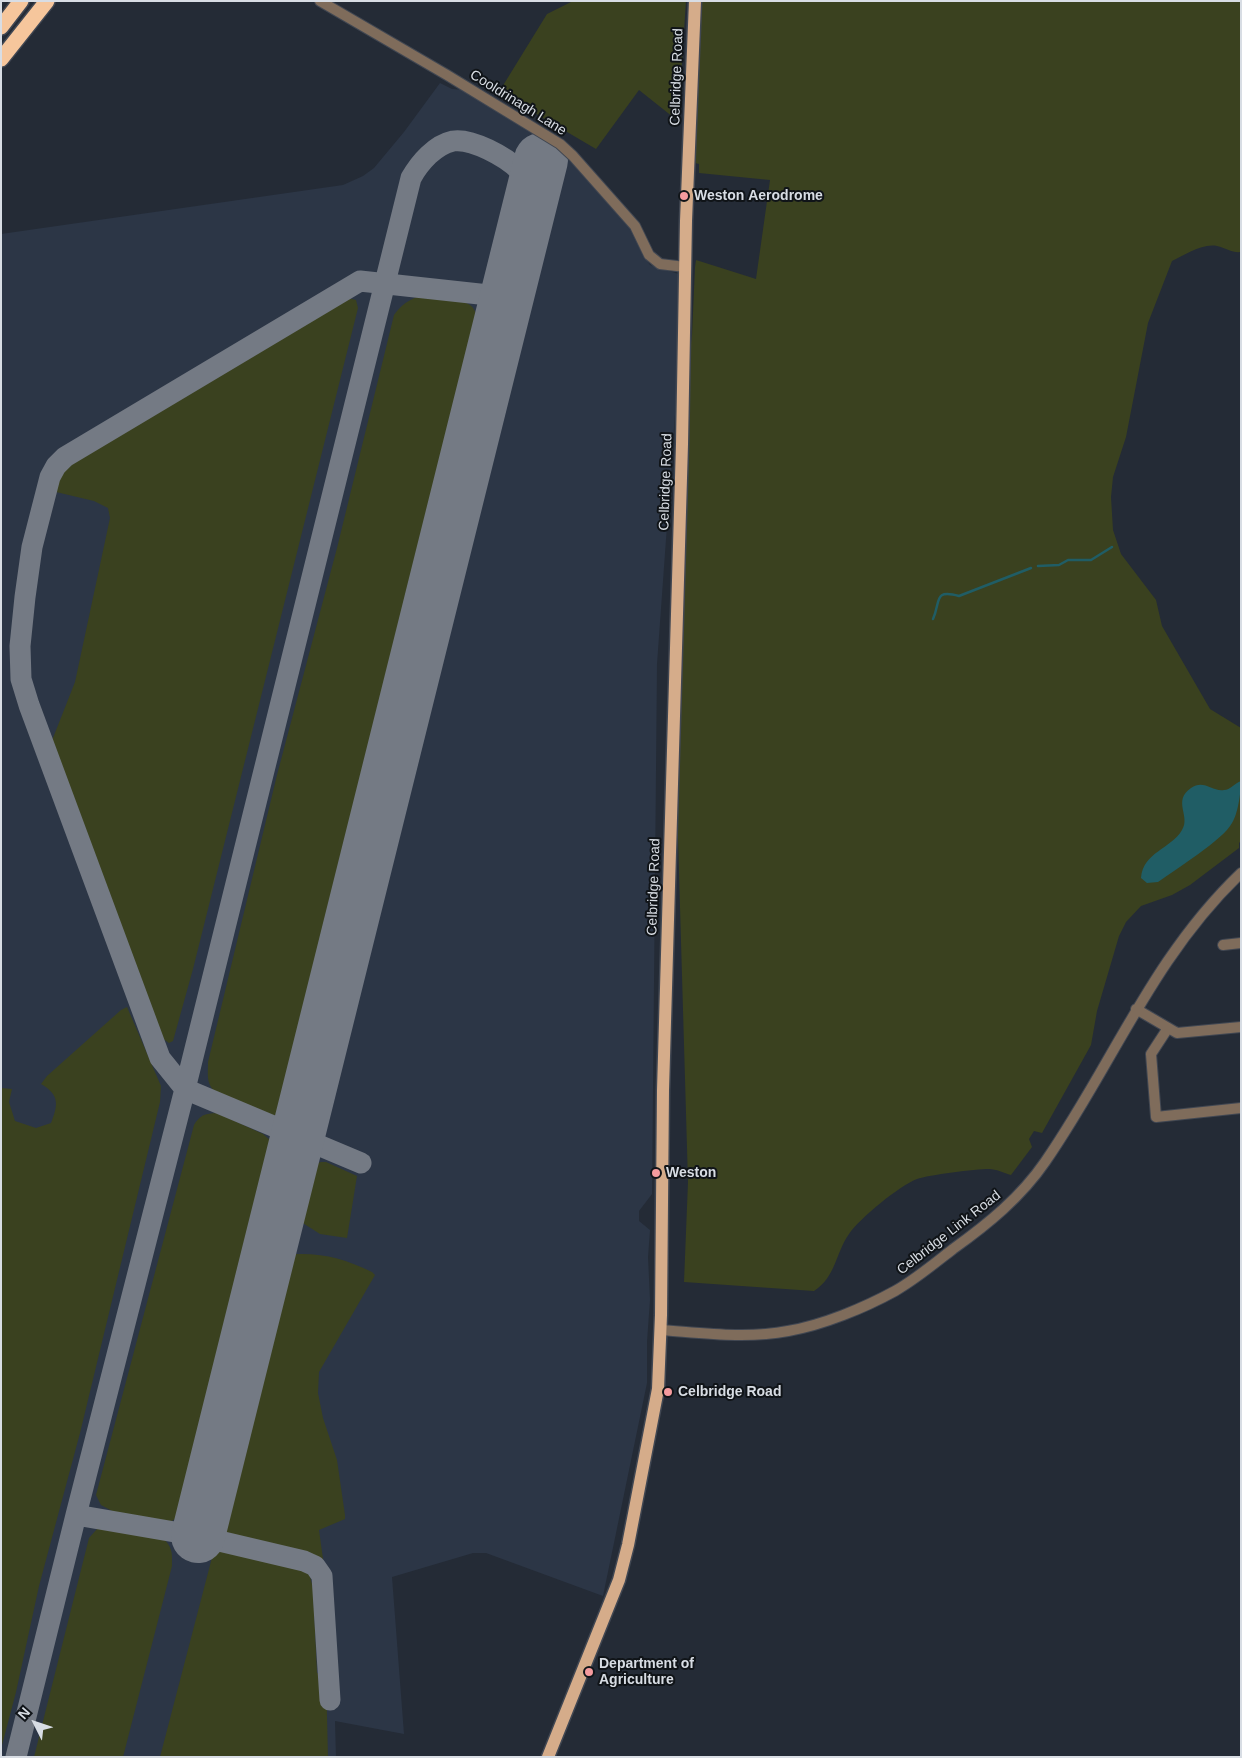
<!DOCTYPE html>
<html>
<head>
<meta charset="utf-8">
<style>
  body { margin:0 }
  #map { position:relative; width:1242px; height:1758px; overflow:hidden; background:#242b36; font-family:Helvetica,sans-serif }
  canvas { display:block }
  .frame { position:absolute; inset:0; border:2px solid #d8dde4; pointer-events:none }
  .north { position:absolute; left:10px; top:1698px; width:50px; height:50px; -webkit-text-stroke:4px #101418; paint-order:stroke; rotate:311deg; font-size:14px; font-weight:700; line-height:20px; text-align:center; color:#d8dde4 }
  .north::after { content:''; display:block; margin:auto; width:18px; height:22px; background:#d8dde4; clip-path:polygon(50% 0,100% 100%,50% 72%,0 100%) }
</style>
</head>
<body>
<div id="map">
<canvas width="1242" height="1758"></canvas>
<div class="frame"></div>
<div class="north">N</div>
</div>
<script>
const c = document.querySelector('canvas').getContext('2d');
c.lineJoin = 'round';
function fill(path, color) {
  c.fillStyle = color;
  c.fill(path, 'evenodd');
}
function stroke(path, color, width, dash) {
  c.strokeStyle = color;
  c.lineWidth = width;
  c.lineCap = dash ? 'butt' : 'round';
  c.setLineDash(dash || []);
  c.stroke(path);
}
function label(font, color, halo, rows, align = 'center') {
  c.font = font + ' Helvetica,sans-serif';
  c.lineWidth = 4;
  c.setLineDash([]);
  c.textBaseline = 'middle';
  c.strokeStyle = halo;
  c.fillStyle = color;
  for (const [text, x, y, turn = 0] of rows) {
    c.save();
    c.translate(x, y);
    c.rotate((+turn || 0) * Math.PI / 180);
    c.textAlign = isNaN(turn) ? turn : align;
    if (halo) c.strokeText(text, 0, 0);
    c.fillText(text, 0, 0);
    c.restore();
  }
}
const built = new Path2D(`
  M440,83l12,6 13,1 88,52 79,89 12,26 6,8 35,11 -28,388 -5,530 -13,17v10l11,9 -2,27 2,43 -3,42v41l-44,213 -117,-43h-13l-81,24 12,157 -69,-13 1,36h-335v-1523l342,-49 20,-9 11,-8 30,-36z`);
const green = new Path2D(`
  M573,1h113l-8,120 -39,-31 -43,59 -97,-57 48,-78z
  M701,1h540v251c-9,1 -15,-4 -24,-6 -15,-3 -32,9 -45,15l-24,62 -22,114 -13,40 -2,20 2,33 8,24 35,46 6,26 48,83 31,19v113l-2,2v5l-49,37 -18,10 -31,11 -15,16 -7,14 -22,75 -6,34 -49,88 -8,-2 -5,8 3,8 -21,28c-7,-2 -15,-6 -22,-6 -13,0 -61,6 -72,10 -18,7 -57,39 -68,55 -14,20 -13,43 -35,57l-130,-9 4,-100 -11,-378 2,-40 11,-412 2,-17 3,-68 1,-7 60,19 14,-99 -71,-7v-9l-4,-1z
  M420,296c12,2 40,2 50,9 7,5 7,14 8,22l-70,281 -32,135 -89,349 -6,21 -3,4 -62,-24c-10,-10 -8,-17 -8,-31l69,-287 60,-227 57,-233c7,-10 14,-15 26,-19z
  M348,298l8,2 2,8 -165,661 -20,72 -4,2 -10,-7 -108,-293 24,-61 35,-164 -2,-10 -14,-7 -38,-9 4,-17 6,-6 19,-15 110,-63 143,-89z
  M127,1007l34,79 -1,16 -80,331 -41,153 -23,106 -15,57v-661l11,1 -3,13 6,19 21,7 15,-5c7,-18 9,-28 -10,-39l6,-8 74,-66z
  M217,1113l46,21 8,7 1,9 -22,96 -69,262 -6,11 -5,3 -56,-10 -13,-7 -5,-10 98,-370c7,-11 11,-11 23,-12z
  M321,1162h5l31,14 -10,62 -27,-4 -25,-16 12,-47 8,-7z
  M295,1254c30,-1 50,5 77,18l3,3 -56,97 -1,21 5,25 14,42 8,55v4l-26,11 4,29 -9,1 -33,-10 -54,-11c-7,-4 -9,-9 -8,-17 24,-87 44,-175 69,-263z
  M109,1528l56,12c8,9 7,15 7,26l-49,191h-89l55,-219 8,-9z
  M218,1545l80,19 6,3 5,6 4,15 4,85 9,2 2,82h-168l55,-211z`);
const water = new Path2D(`
  M1241,781c0,11 -3,33 -9,42 -9,17 -56,46 -74,59l-11,1 -6,-5c2,-26 30,-29 41,-48 9,-14 -10,-29 9,-42 13,-9 21,4 33,2 6,0 11,-7 17,-9z`);
const stream = new Path2D(`
  M1038,566l21,-1 9,-5h23l21,-13
  M933,619c8,-18 0,-30 26,-23l72,-28`);
const taxiway = new Path2D(`
  M361,1163l-176,-74 -25,-31 -131,-353 -8,-26 -1,-33 5,-49 7,-50 18,-70 6,-11 9,-9 295,-176 147,16
  M76,1515l122,21 106,25 11,5 7,10 8,124
  M16,1757l60,-242 109,-426 226,-911c9,-16 24,-33 42,-37 19,-3 53,16 66,29 4,4 8,10 10,16 3,6 1,12 1,19`);
const runway = new Path2D(`
  M198,1536l343,-1376`);
const minor = new Path2D(`
  M320,1l127,74 113,69 13,12 62,70 14,29 11,9 25,3
  M1223,945l18,-2
  M1136,1009l41,24 64,-6
  M1168,1028l-17,26 5,63 85,-9
  M661,1330c42,3 85,9 127,1 35,-6 76,-23 107,-40 21,-12 40,-28 58,-42 35,-25 68,-52 92,-87 68,-98 107,-204 196,-289`);
const major = new Path2D(`
  M548,1757l71,-177 9,-35 30,-156 3,-74 2,-225 19,-646 4,-223 9,-220`);
const highway = new Path2D(`
  M1,27l20,-26
  M1,59l46,-58`);
const markers = [
  [684,196,5,"#f59b9e"],
  [656,1173,5,"#f59b9e"],
  [668,1392,5,"#f59b9e"],
  [589,1672,5,"#f59b9e"]
];
const streetNames = [
  ["Celbridge Road",677,77,-88],
  ["Cooldrinagh Lane",518,103,32],
  ["Celbridge Road",666,482,-88],
  ["Celbridge Road",654,887,-88],
  ["Celbridge Link Road",949,1233,-38]
];
const poiNames = [
  ["Weston Aerodrome",694,196],
  ["Weston",666,1173],
  ["Celbridge Road",678,1392],
  ["Department of",599,1664],
  ["Agriculture",599,1680]
];
fill(built, '#2c3646');
fill(green, '#3a411f');
fill(water, '#205d65');
stroke(stream, '#205d65', 2.5);
stroke(taxiway, '#747a84', 21);
stroke(runway, '#747a84', 54);
stroke(minor, '#414752', 12);
stroke(major, '#414752', 15);
stroke(highway, '#414752', 18);
stroke(minor, '#7f6c5b', 10);
stroke(major, '#d5ac8a', 12);
stroke(highway, '#f6c69c', 15);
for (const [x, y, r, color] of markers) {
  const dot = new Path2D();
  dot.arc(x, y, r, 0, 2 * Math.PI);
  c.fillStyle = color;
  c.fill(dot);
  stroke(dot, '#101418', 2);
}
label('14px', '#d8dde4', '#101418', streetNames);
label('bold 14px', '#d8dde4', '#101418', poiNames, 'left');
</script>
</body>
</html>
